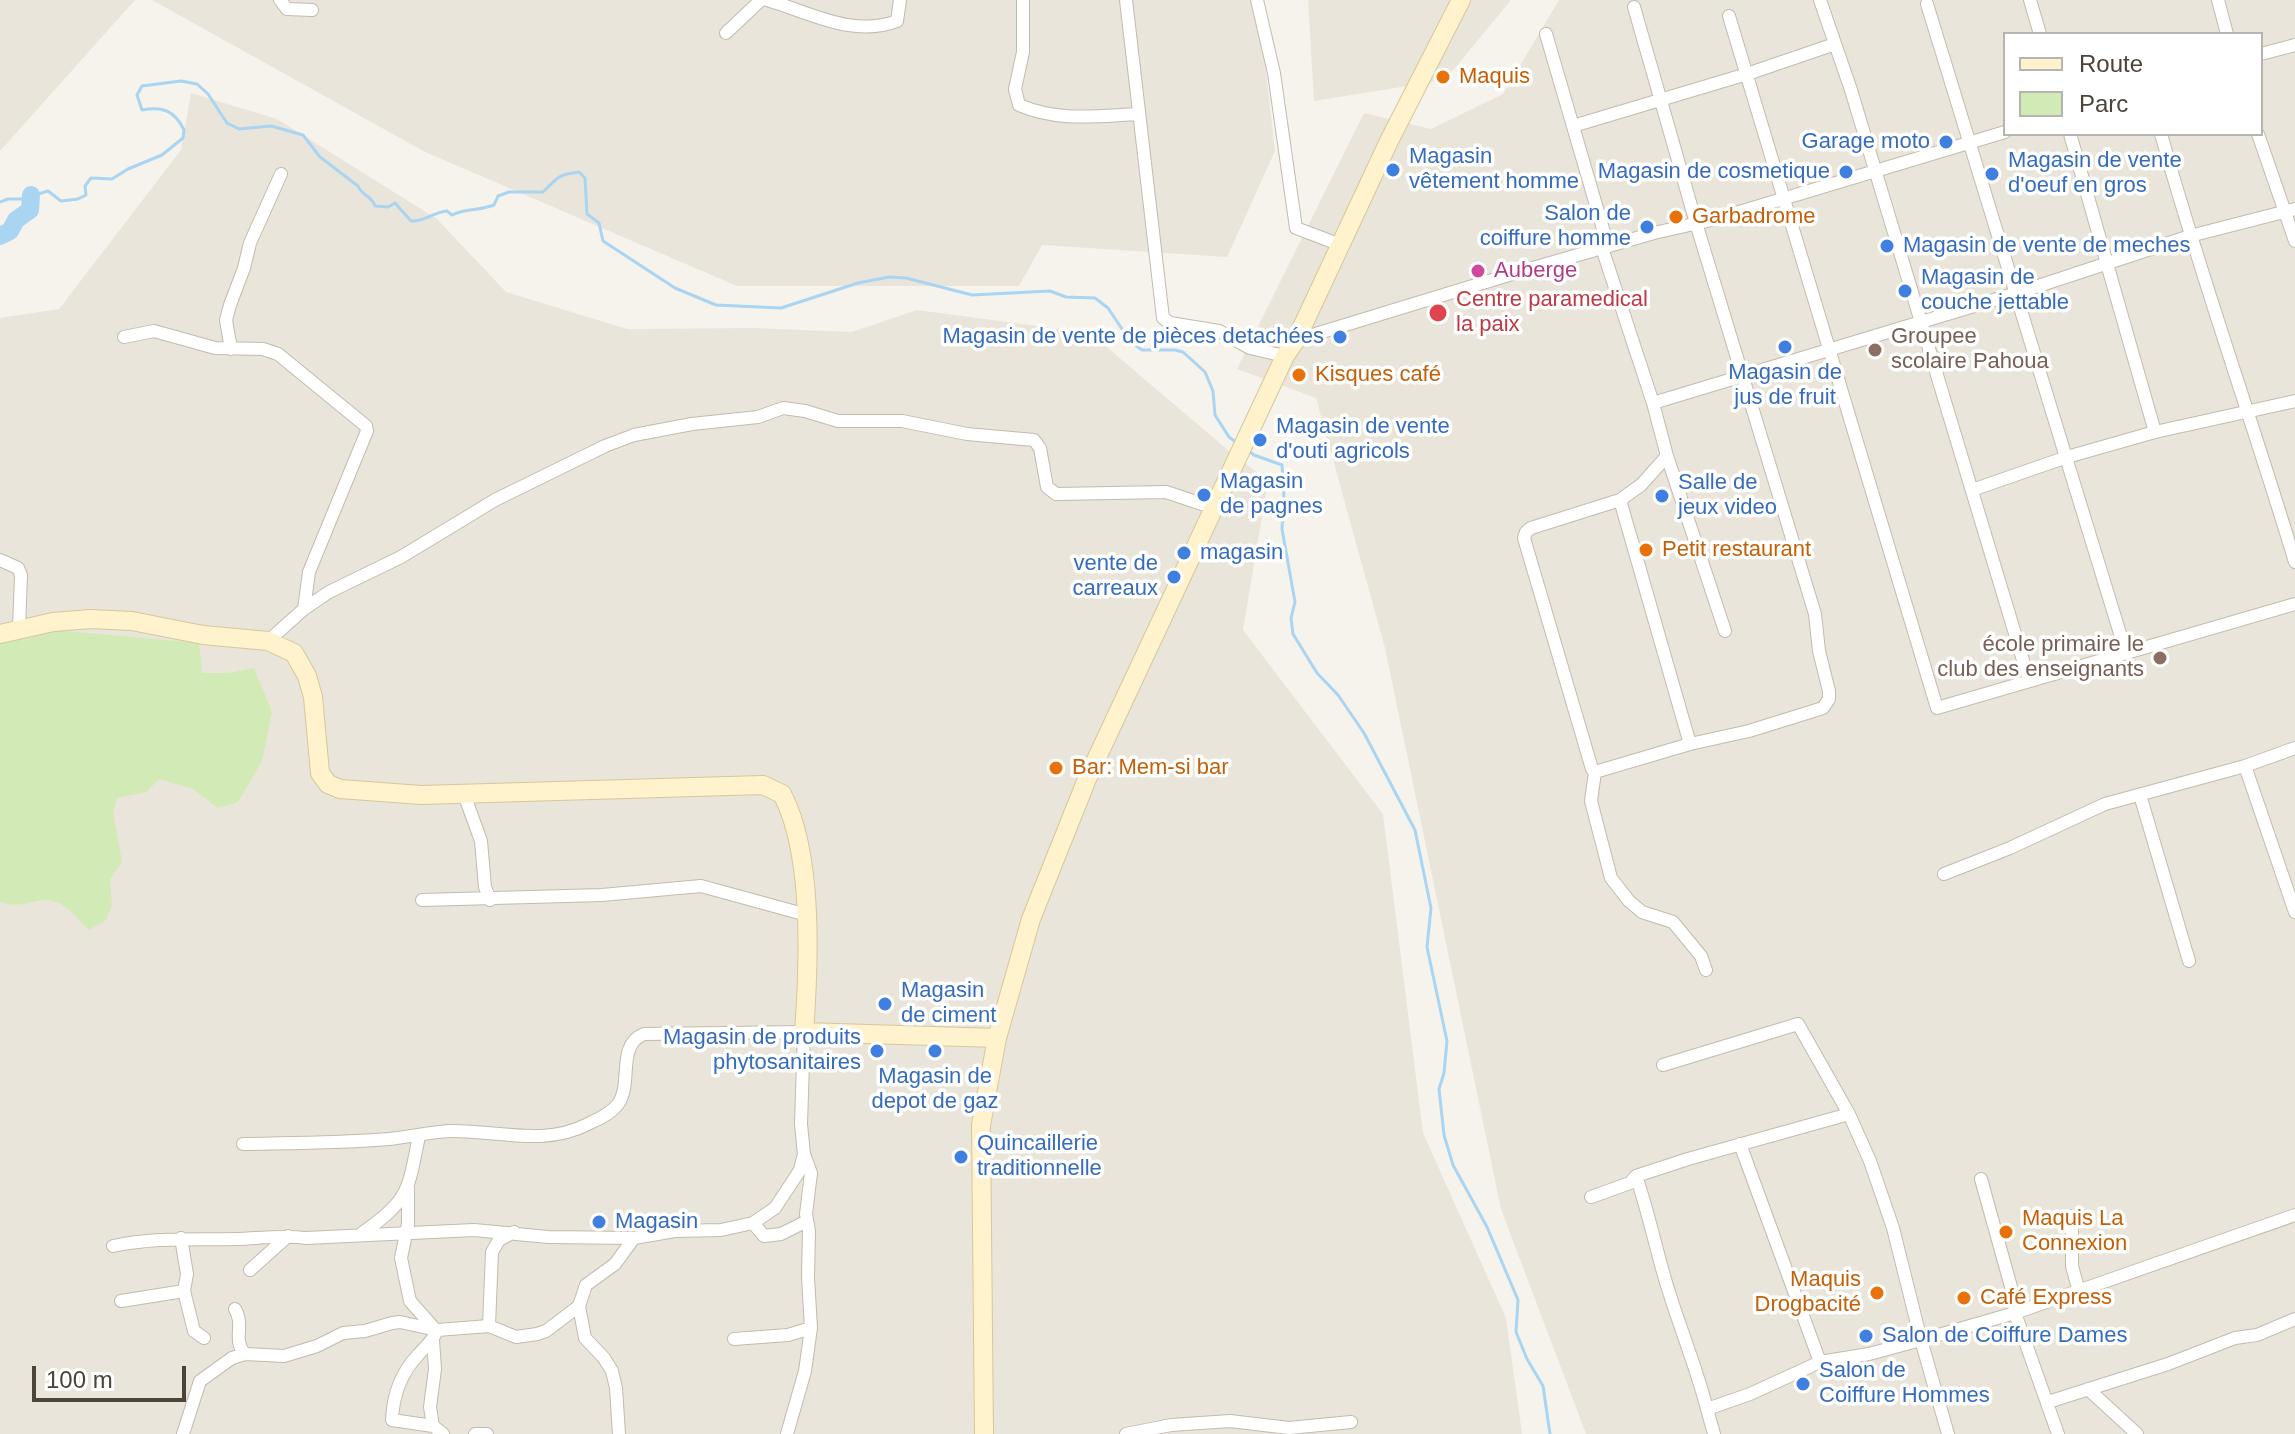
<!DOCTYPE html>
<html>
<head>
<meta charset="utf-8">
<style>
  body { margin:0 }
  #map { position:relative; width:2295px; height:1434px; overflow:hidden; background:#f6f3ec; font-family:Arial,sans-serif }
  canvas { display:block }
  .legend { position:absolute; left:2003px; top:32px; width:260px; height:104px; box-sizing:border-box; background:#fff; border:2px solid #b7b4b0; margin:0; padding:10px 14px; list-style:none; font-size:24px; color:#4b4439 }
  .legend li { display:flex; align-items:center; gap:16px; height:40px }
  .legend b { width:40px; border:2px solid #b7b4b0 }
  .scale { position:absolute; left:32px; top:1366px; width:154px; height:36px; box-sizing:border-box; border:4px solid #4b4439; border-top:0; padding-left:10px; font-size:24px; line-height:28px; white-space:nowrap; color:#4b4439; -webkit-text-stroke:6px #fff; paint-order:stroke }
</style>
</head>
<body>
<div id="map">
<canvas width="2295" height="1434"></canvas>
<ul class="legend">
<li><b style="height:10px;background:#fff3cd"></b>Route</li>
<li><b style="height:22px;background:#d2eab5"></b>Parc</li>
</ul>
<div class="scale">100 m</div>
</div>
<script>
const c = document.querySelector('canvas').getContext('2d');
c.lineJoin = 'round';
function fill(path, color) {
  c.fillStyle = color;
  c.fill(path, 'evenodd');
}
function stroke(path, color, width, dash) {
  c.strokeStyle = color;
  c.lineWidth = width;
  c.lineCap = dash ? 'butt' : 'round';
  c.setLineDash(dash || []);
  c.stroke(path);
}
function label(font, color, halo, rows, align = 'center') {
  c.font = font + ' Arial,sans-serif';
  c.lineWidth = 7;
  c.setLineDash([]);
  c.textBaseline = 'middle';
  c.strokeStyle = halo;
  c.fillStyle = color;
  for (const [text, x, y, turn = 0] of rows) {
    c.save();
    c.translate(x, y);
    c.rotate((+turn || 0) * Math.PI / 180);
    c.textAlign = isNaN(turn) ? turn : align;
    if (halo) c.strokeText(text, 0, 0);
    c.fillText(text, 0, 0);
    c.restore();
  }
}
const residential = new Path2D(`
  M0,0h135l-135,151z
  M152,0h1106l17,151 -48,106 -185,-12 -23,41h-282l-312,-134z
  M1308,0h203l-66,80 -131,21z
  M1559,0h736v1434h-709l-85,-225 -116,-561 -69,-250 -79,-29 127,-256 67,16 72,-35zM2005,34h256v100h-256z
  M191,93l86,26 160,100 69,73 121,37 126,-1 99,4 65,-22 173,23 138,117 40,31 -25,149 140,184 40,319 83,185 16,116h-1522v-1116l59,-9 122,-159z`);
const green = new Path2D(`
  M42,629l157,14 3,30h27l25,-5 18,44 -10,49 -24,41 -20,6 -25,-19 -34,-10 -13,13 -29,6 -4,15 9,49 -12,17 2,26 -6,15 -17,10c-11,-11 -22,-26 -37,-29 -15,-5 -28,9 -52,1v-260z`);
const stream = new Path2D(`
  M0,202l8,-3h14l26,-8 13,10 17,-2 8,-4 -1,-9 6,-8 21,1 16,-10 34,-14 21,-17 1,-8c-9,-19 -21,-24 -42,-20l-5,-15 5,-9 39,-5 16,3 11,10 19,29 12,6 32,-3 32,9 17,22 38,29c4,10 14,10 17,20l13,1 7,-4 16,18c14,1 22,-9 36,-10l5,4c13,-7 27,-4 42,-10l4,-9 11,-4h34c15,-14 13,-17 36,-20l6,6 2,36 12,9 4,18 72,47 41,17 65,3 77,-25 31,-6 17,1 66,17 78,-4 16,6 29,1 13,10 22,33 12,9h33l8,2 22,20 8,19 2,24 14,22 8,6
  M1247,450l7,5 28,10 2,31 -2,33 13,73 -4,16 2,16 24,39 21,22 26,38 51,97 16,78 -4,39 20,94 -3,32 -5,16 5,46 9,30 34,62 31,73 -2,32 11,27 16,27 7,48`);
const river = new Path2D(`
  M0,236l10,-5 6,-11 14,-10 1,-15`);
const street = new Path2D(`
  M280,0l7,9 25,1
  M767,0c42,12 86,38 130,21l3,-21
  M1023,0v52l-8,37 4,16c40,17 76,11 119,9
  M1126,0l37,318 7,5 49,8 31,17 35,8
  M1257,0l17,73 22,155 45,17
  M1820,0l31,90 178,590
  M2030,0l10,34
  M2218,0l9,34
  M1927,4l199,649
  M1729,16l208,692 358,-104
  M726,33l35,-33
  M1546,34l62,212
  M2261,54l34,-9
  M1573,126l174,-52 88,-30
  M2070,134l85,298
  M2161,134c40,144 91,285 134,428
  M2258,134l37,107
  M1602,248l51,155 14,53 -26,29 -21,15 70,244 59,-13 74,-23 6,-9v-8l-10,-40 -4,-37 -119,-391 -62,-216
  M124,337l30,-6 61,17 48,1 15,5 88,72 1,5 -58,141 -5,37
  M1296,340l216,-66 142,-41 62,-14 289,-87
  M231,349l-5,-29 4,-15 14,-37 6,-25 31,-69
  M1653,403l364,-110 173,-57 105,-27
  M1667,456l58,175
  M1972,490l95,-33 88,-25 140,-31
  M1620,500l-89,28 -5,4 -2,6 68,231 3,3 -4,29 20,77 18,23 13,11 31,10 28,34 5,14
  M0,560l18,8 3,7 -2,54
  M268,641l36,-32 25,-17 72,-35 94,-57 110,-54 29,-11 58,-11 66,-7 25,-9 22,3 33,10h64l65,13 67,6 6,8 7,39 9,7 110,-2 48,16
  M2245,766l50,-18
  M1595,772l95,-28
  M464,794l17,47 4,46 5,13
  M2140,795l49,166
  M1944,874l66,-26 95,-44 140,-38 50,146
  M422,900l180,-5 99,-9 106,29
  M1663,1065l135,-41 51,90
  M1740,1144l80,218
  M408,1188v36l-7,34 9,43 23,26
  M1591,1197l39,-14 6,-7 52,-17 161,-45 21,47 23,67 28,112 -52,14 -49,8 -70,32 -43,15c-12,-47 -31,-90 -44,-137 -9,-32 -16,-64 -27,-96
  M2072,1216v50l7,26
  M753,1223l11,13 17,-2 26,-13
  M362,1233c48,-33 46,-43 57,-97
  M113,1246c42,-9 82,-6 125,-7 23,-1 45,-4 68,-1l168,-8 74,7 86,1 41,-7 46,-1 32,-7 22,-15 25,-38 4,-16 -3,-30 3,-92 -160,2c-28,11 -11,49 -26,70 -7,10 -20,15 -30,20 -44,23 -92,6 -138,7 -20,1 -41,6 -61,8 -48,4 -97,4 -146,5
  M250,1270l38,-34
  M184,1291l10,40 10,7
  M121,1301l63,-10 3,-17 -6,-36
  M235,1309c10,16 -3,31 10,45
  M489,1326l3,-74 7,-12 15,-8
  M734,1339l54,-4 23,-7
  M433,1340l2,29 -5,38 3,19
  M2088,1389l49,45
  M2048,1402l120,-38 67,-26 22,-3 38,-16
  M1707,1409l7,25
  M183,1434l17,-53 32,-23 13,-4 39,2 33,-10 26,-13 22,-2 27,-8 8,-1 37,8
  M443,1434l-10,-8 -41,-6c1,-25 8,-46 26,-65 8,-9 15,-14 19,-25l52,-4 27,11 21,-3 9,-3 33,-25
  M475,1434h12
  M619,1434l-3,-46 -4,-17 -8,-13 -19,-20 -6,-32 7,-21 29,-21 19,-26
  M787,1434l18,-63 6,-43 -3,-51 1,-46 -3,-17 5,-41 -7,-19
  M1126,1434l45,-9 59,-4 59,7 62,-6
  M1948,1434l-27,-94 94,-27 -2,-19 -32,-115
  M2058,1434l-43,-121 280,-98`);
const secondary = new Path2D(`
  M0,634l53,-12 38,-3 41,2 71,14 65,6 26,12 13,23 6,21 7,76 8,11 12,5 81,6 342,-10 19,9c32,60 27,171 22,238l193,6
  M984,1434l-3,-309 16,-87 34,-119 56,-140 198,-423 11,-16 93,-199 72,-141`);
const markers = [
  [1443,77,8,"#e8710a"],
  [1946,142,8,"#3f7fe0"],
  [1393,170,8,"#3f7fe0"],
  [1846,172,8,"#3f7fe0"],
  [1992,174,8,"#3f7fe0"],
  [1676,217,8,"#e8710a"],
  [1647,227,8,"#3f7fe0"],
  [1887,246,8,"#3f7fe0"],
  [1478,271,8,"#d1479c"],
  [1905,291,8,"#3f7fe0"],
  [1438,313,10,"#e0444e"],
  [1340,337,8,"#3f7fe0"],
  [1785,347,8,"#3f7fe0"],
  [1875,350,8,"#8d6e63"],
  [1299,375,8,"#e8710a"],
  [1260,440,8,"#3f7fe0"],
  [1204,495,8,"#3f7fe0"],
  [1662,496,8,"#3f7fe0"],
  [1646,550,8,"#e8710a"],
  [1184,553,8,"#3f7fe0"],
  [1174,577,8,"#3f7fe0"],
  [2160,658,8,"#8d6e63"],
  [1056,768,8,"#e8710a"],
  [885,1004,8,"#3f7fe0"],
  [877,1051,8,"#3f7fe0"],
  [935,1051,8,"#3f7fe0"],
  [961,1157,8,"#3f7fe0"],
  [599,1222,8,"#3f7fe0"],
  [2006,1232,8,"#e8710a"],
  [1877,1293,8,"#e8710a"],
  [1964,1298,8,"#e8710a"],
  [1866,1336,8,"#3f7fe0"],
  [1803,1384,8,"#3f7fe0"]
];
const foodNames = [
  ["Maquis",1459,77],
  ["Garbadrome",1692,217],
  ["Kisques café",1315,375],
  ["Petit restaurant",1662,550],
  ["Bar: Mem-si bar",1072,768],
  ["Maquis La",2022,1219],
  ["Connexion",2022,1244],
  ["Maquis",1861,1280,"right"],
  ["Drogbacité",1861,1305,"right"],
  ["Café Express",1980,1298]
];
const shopNames = [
  ["Garage moto",1930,142,"right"],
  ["Magasin",1409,157],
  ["vêtement homme",1409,182],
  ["Magasin de vente",2008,161],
  ["d'oeuf en gros",2008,186],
  ["Magasin de cosmetique",1830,172,"right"],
  ["Salon de",1631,214,"right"],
  ["coiffure homme",1631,239,"right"],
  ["Magasin de vente de meches",1903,246],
  ["Magasin de",1921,278],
  ["couche jettable",1921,303],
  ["Magasin de vente de pièces detachées",1324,337,"right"],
  ["Magasin de",1785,373,"center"],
  ["jus de fruit",1785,398,"center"],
  ["Magasin de vente",1276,427],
  ["d'outi agricols",1276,452],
  ["Magasin",1220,482],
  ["de pagnes",1220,507],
  ["Salle de",1678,483],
  ["jeux video",1678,508],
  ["magasin",1200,553],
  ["vente de",1158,564,"right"],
  ["carreaux",1158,589,"right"],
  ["Magasin",901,991],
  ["de ciment",901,1016],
  ["Magasin de produits",861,1038,"right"],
  ["phytosanitaires",861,1063,"right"],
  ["Magasin de",935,1077,"center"],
  ["depot de gaz",935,1102,"center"],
  ["Quincaillerie",977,1144],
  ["traditionnelle",977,1169],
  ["Magasin",615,1222],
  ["Salon de Coiffure Dames",1882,1336],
  ["Salon de",1819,1371],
  ["Coiffure Hommes",1819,1396]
];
const hotelNames = [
  ["Auberge",1494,271]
];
const healthNames = [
  ["Centre paramedical",1456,300],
  ["la paix",1456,325]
];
const educationNames = [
  ["Groupee",1891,337],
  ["scolaire Pahoua",1891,362],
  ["école primaire le",2144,645,"right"],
  ["club des enseignants",2144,670,"right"]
];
fill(residential, '#eae5da');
fill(green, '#d2eab5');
stroke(stream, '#a9d4f2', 3);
stroke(river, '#a9d4f2', 18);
stroke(street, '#c2bbae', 14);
stroke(secondary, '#d6c79b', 20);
stroke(street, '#fff', 12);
stroke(secondary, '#fff3cd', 18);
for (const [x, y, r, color] of markers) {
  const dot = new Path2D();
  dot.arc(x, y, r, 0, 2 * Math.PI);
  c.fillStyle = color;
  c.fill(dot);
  stroke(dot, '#fff', 3);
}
label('22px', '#c56008', '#fff', foodNames, 'left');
label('22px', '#366cbe', '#fff', shopNames, 'left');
label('22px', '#b23c85', '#fff', hotelNames, 'left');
label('22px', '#be3a42', '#fff', healthNames, 'left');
label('22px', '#785e54', '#fff', educationNames, 'left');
</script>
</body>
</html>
